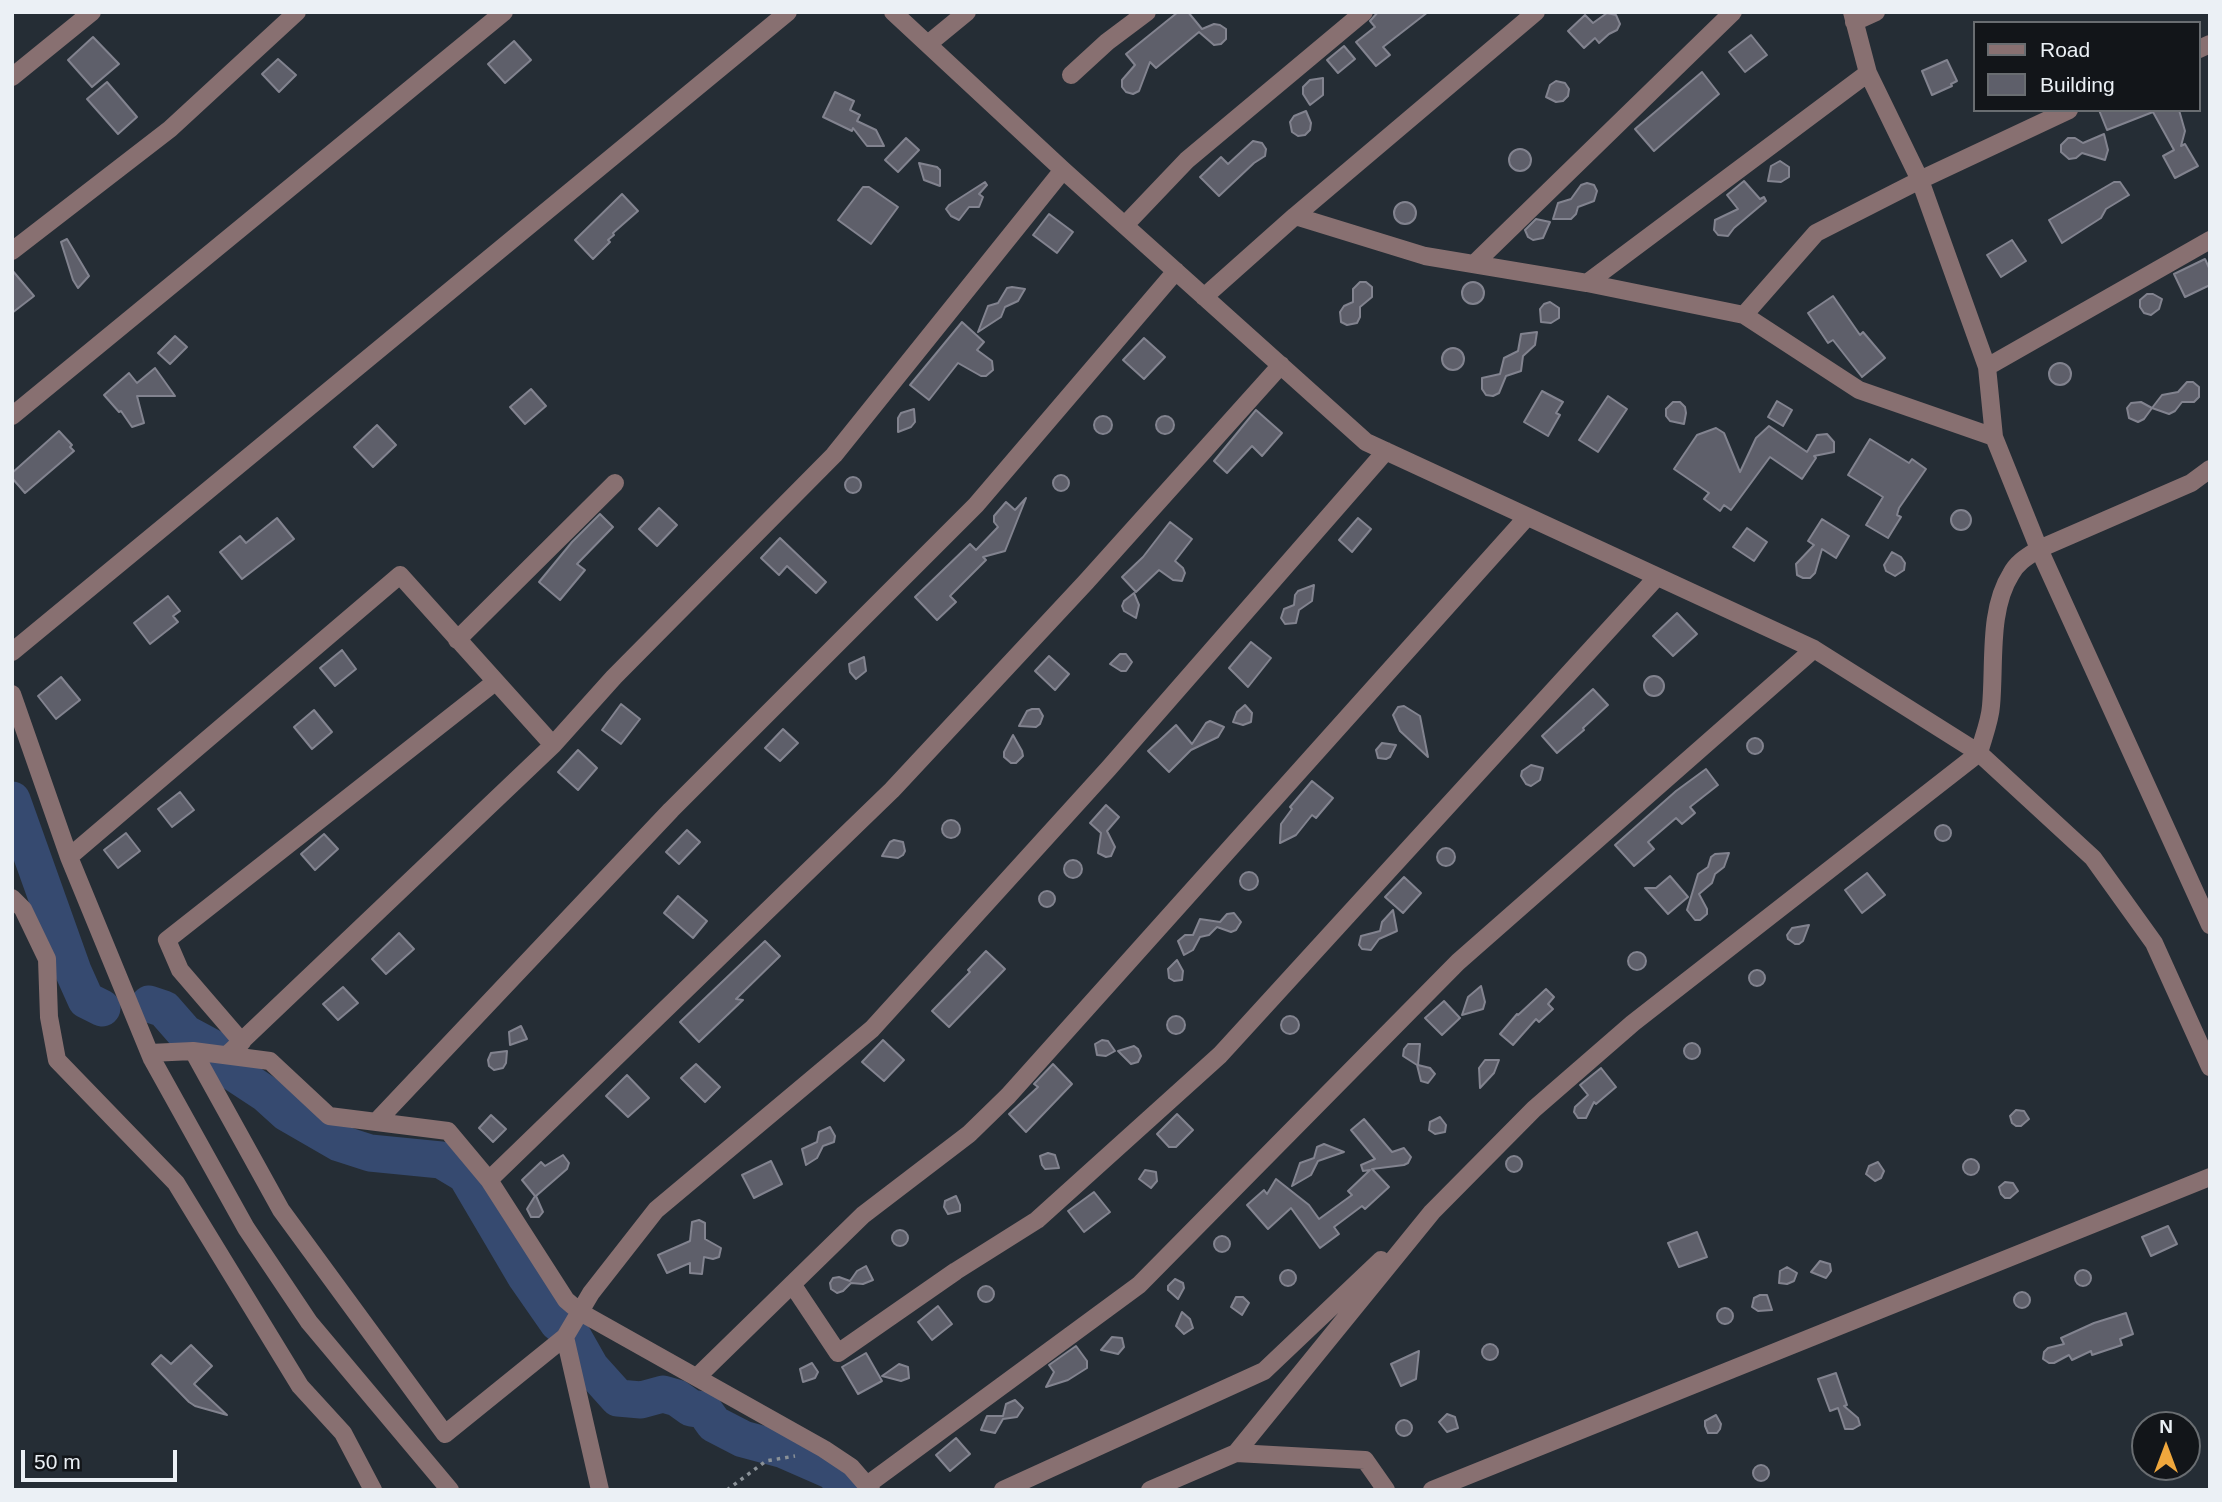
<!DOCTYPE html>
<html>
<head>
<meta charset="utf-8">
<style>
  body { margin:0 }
  #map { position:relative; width:2222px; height:1502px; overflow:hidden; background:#252d35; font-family:Arial,sans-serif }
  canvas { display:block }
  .frame { position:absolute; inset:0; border:14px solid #ebf0f5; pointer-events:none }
  .legend { position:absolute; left:1973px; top:21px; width:228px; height:91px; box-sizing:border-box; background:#121519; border:2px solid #696d71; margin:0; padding:9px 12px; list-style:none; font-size:21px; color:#ebf0f5 }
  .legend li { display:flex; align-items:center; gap:14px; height:35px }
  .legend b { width:35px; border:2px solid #696d71 }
  .north { position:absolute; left:2131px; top:1411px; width:70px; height:70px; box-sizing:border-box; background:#121519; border:2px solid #696d71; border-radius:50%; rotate:0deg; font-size:19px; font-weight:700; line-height:28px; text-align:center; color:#ebf0f5 }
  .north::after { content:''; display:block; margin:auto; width:24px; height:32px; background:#efa73d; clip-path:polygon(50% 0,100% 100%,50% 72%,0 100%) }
  .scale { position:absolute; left:21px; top:1450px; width:156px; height:32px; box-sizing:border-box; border:4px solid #ebf0f5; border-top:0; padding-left:9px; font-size:21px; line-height:24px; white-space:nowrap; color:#ebf0f5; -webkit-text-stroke:5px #121519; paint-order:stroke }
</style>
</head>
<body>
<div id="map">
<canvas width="2222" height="1502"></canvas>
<div class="frame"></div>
<ul class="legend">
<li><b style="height:9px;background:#887071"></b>Road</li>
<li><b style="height:19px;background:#5e5f6a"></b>Building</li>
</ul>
<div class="north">N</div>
<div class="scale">50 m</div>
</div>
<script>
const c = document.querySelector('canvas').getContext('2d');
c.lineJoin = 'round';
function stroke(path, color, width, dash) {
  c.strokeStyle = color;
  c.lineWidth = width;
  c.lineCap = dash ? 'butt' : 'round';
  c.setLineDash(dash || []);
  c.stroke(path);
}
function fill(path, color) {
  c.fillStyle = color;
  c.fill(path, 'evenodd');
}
const river = new Path2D(`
  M12,800l61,171 13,29 16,8
  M149,1004l15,5 21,24 28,15
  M225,1067l41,27 21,19 52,30 31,10 71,7 25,15 60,102 32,46
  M574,1338l17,30 27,30 23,2 22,-6 14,4 14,10 13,2 10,14 29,15 41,11 48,21 19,19`);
const building = new Path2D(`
  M1178,12h10l14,17 12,-5 6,1 6,4v10l-5,5 -7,1 -15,-13 -43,36 -6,-6 -11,29 -6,3 -7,-2 -4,-5v-7l13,-15 -9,-11z
  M1378,12h50l-45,35 7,8 -14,11 -20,-24 19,-15 -5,-6z
  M1607,13l9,2 4,9 -3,6 -8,4 -10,9 -4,-5 -11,10 -16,-17 17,-16 8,8z
  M1751,35l16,20 -22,17 -16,-20z
  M93,37l26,27 -27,23 -24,-27z
  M514,41l17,19 -26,23 -17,-19z
  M1344,46l11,13 -17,14 -11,-13z
  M278,59l18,16 -17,17 -17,-18z
  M1947,60l10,21 -6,3 1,2 -20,9 -10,-24z
  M1702,72l17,22 -65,57 -19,-22z
  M1323,78v17l-13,10 -7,-11v-7l7,-7z
  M1556,81l9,2 4,6 -1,7 -5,5 -7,1 -10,-5 4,-12z
  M107,82l30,35 -19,17 -31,-35z
  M835,92l19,9 -4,9 10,5 -3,6 19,9 8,16h-17l-14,-18 -1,3 -29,-14z
  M2099,110h80l6,21 -4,15 4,-2 13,22 -23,12 -12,-22 11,-6 -21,-38 -46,18z
  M1306,111l5,12 -1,7 -5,5 -7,1 -6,-4 -2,-10 4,-6z
  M2104,134l4,16 -3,10 -23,-7 -6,5 -7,1 -8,-7v-7l7,-7h7l8,5z
  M906,138l13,12 -21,22 -13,-12z
  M1253,141l9,2 4,6 -1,7 -11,7 -35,33 -19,-19 21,-20 7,7z
  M1509 160a11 11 0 1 1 22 0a11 11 0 1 1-22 0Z
  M1780,161l9,6v10l-8,5 -13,-1 3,-15z
  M919,163l18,4 3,3v16l-16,-6z
  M1744,181l16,18 4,-2 2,4 -32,27 -6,8 -10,-1 -4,-5 1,-10 23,-11 -11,-14z
  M985,182l2,3 -8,9 4,3 -4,10h-10l-10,13 -8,-4 -5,-7 3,-4z
  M2114,182h6l9,13 -23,14 -5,9 -39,25 -13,-23z
  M1587,183l7,2 3,6 -3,10 -16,6 -2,7 -5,5h-18l5,-16 13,-4 10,-14z
  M863,187h6l29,20 -27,37 -33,-24z
  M622,194l16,17 -25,22 1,2 -6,5 2,2 -17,17 -18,-19z
  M1394 213a11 11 0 1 1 22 0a11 11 0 1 1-22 0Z
  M1049,214l24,18 -16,21 -24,-18z
  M1536,219l14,3 -7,16 -10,2 -5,-3 -3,-7z
  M67,239l22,37 -11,12 -5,-8 -12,-38z
  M2012,240l14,21 -25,16 -14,-22z
  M2205,259l5,11v15l-25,12 -11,-23z
  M12,270l22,26 -22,17z
  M1360,282h6l6,5v10l-12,10v10l-3,6 -10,2 -6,-3 -1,-10 4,-6 9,-4v-13z
  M1462 293a11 11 0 1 1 22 0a11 11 0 1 1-22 0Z
  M1012,287l13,2 -7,12 -13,6 -4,10 -23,15 10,-26 10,-3 9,-15z
  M2147,294h6l9,5 -3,10 -8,6 -7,-2 -4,-6v-7z
  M1833,296l27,39 3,-3 22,26 -23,19 -29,-37 -5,3 -20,-30z
  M1550,302l9,6v10l-8,5 -10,-1 -1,-13 4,-5z
  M962,322l22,20 -7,8 15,11 1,9 -7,6h-5l-23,-13 -29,37 -19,-15z
  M1537,332l-2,13 -12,11 -2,15 -15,5 -7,17 -6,3 -7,-1 -4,-6v-11l18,-4 4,-16 14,-7 3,-17z
  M175,336l12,11 -17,17 -12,-11z
  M1144,338l21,19 -21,22 -21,-19z
  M1442 359a11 11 0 1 1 22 0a11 11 0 1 1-22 0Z
  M2049 374a11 11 0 1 1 22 0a11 11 0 1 1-22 0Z
  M155,368l20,28h-38l7,27 -12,4 -11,-16 -2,1 -15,-17 25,-22 8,10z
  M2187,382h6l6,5v10l-5,5h-12l-7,9 -6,3 -17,-6 -8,11 -6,3 -9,-4 -2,-10 4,-5 10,-1 11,6 10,-13 16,-3z
  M531,389l15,17 -21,18 -15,-17z
  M1542,391l21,11 -7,11 4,2 -12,21 -24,-14z
  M1608,396l19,13 -29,43 -19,-12z
  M1777,401l15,9 -9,16 -15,-9z
  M1673,402h7l5,5 1,6 -2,11 -14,-3 -4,-5v-7z
  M914,409l1,13 -4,5 -13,5v-14l3,-5z
  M1256,410l26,23 -20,23 -10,-10 -25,27 -13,-12z
  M1156 425a9 9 0 1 1 18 0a9 9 0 1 1-18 0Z
  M1094 425a9 9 0 1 1 18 0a9 9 0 1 1-18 0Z
  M377,425l19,20 -23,22 -19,-20z
  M1769,426l38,26 10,-17 10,-1 7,8v10l-20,4 2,2 -14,21 -32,-22 -39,53 -7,-5 -4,6 -16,-12 5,-6 -35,-24 23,-34 19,-7 8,5 16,39 16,-34z
  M59,431l13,14 -2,2 4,4 -49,42 -13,-15v-5z
  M1870,439l39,24 3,-4 14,10 -27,39 -2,7 4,2 -13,21 -22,-13 17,-28 -35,-22z
  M1053 483a8 8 0 1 1 16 0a8 8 0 1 1-16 0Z
  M845 485a8 8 0 1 1 16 0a8 8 0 1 1-16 0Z
  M1026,498l-21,53 -22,6 3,3 -36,36 6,6 -19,18 -22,-23 55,-53 6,6 22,-23 -4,-5v-6l12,-14 9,8z
  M659,508l18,17 -20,21 -18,-17z
  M1951 520a10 10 0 1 1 20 0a10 10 0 1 1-20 0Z
  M600,514l13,13 -36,37 8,6 -25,30 -21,-18 33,-40z
  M277,518l17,21 -52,40 -22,-27 20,-16 6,7z
  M1358,518l13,11 -19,23 -13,-12z
  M1822,519l27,17 -13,22 -14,-9 -7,24 -5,5h-7l-6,-3 -1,-11 18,-19 -6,-4z
  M1170,522l22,17 -17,22 8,7 2,5 -3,8 -9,-1 -14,-10 -23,22 -14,-15 21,-20z
  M1747,528l20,14 -13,19 -21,-14z
  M780,538l46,44 -10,11 -29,-27 -8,9 -18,-17z
  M1892,552l9,5 4,6 -1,7 -9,6 -9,-5 -2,-6z
  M1314,585l-2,16 -13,9 -3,13 -11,1 -4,-6 3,-9 10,-4 1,-10 3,-4z
  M1134,593l5,12 -3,13 -12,-7 -2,-5 2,-5z
  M168,596l12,15 -7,5 5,6 -28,22 -16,-21z
  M1677,613l20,21 -24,22 -20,-20z
  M1251,642l20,16 -23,29 -19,-19z
  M342,650l14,19 -21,17 -15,-18z
  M1120,654h6l6,8 -6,9h-5l-11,-7z
  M1049,656l20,18 -14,16 -20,-19z
  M864,657l2,14 -10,8 -6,-7 -1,-8z
  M1644 686a10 10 0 1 1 20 0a10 10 0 1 1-20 0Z
  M61,677l19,23 -24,19 -18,-23z
  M1593,689l15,16 -25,23 1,2 -27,23 -15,-17z
  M621,704l19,15 -19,25 -19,-14z
  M1245,705l7,8 -1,9 -8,3 -10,-3 4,-10z
  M1404,706l16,10 8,41 -28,-26 -7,-16 5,-8z
  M1032,709h7l4,7 -3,8 -4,3 -17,-1 8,-15z
  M314,710l18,22 -20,17 -18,-22z
  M1210,721l14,6 -6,10 -27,13 -22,22 -21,-21 28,-26 16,19 14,-21z
  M783,729l15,14 -18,18 -15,-13z
  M1013,735l9,16 1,5 -7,7h-5l-7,-6v-5z
  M1747 746a8 8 0 1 1 16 0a8 8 0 1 1-16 0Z
  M1382,743l14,2 -6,12 -4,2 -8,-1 -2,-8z
  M578,750l19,18 -19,22 -20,-18z
  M1531,765l12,3 -3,12 -9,6 -5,-2 -5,-8 1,-5z
  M1706,769l12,16 -28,22 5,6 -13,11 -6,-6 -28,24 6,7 -20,17 -19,-21 61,-54z
  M1312,781l21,17 -17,20 -4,-3 -16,20 -16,8 1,-19 11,-15 -2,-2z
  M180,792l14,18 -22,17 -14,-18z
  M1106,805l13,12 -12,14 8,16 -4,9 -5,1 -8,-4 3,-20 -11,-10z
  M942 829a9 9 0 1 1 18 0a9 9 0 1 1-18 0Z
  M1935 833a8 8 0 1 1 16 0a8 8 0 1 1-16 0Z
  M687,830l13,12 -21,22 -13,-12z
  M126,833l14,18 -22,17 -14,-18z
  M324,834l14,15 -23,21 -14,-16z
  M894,840l9,2 2,9 -2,4 -5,3 -16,-2 8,-14z
  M1437 857a9 9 0 1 1 18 0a9 9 0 1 1-18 0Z
  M1729,853l-5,14 -9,7 -3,9 -13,11 8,15v5l-7,6h-5l-8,-10 11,-36 10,-7 3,-10 4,-3z
  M1064 869a9 9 0 1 1 18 0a9 9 0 1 1-18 0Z
  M1240 881a9 9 0 1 1 18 0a9 9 0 1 1-18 0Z
  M1867,873l18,22 -23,18 -17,-23z
  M1670,876l18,21 -20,17 -23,-26h11z
  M1404,877l17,16 -18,20 -18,-16z
  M1039 899a8 8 0 1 1 16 0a8 8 0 1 1-16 0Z
  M678,896l29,25 -14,17 -29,-25z
  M1393,910l4,21 -18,8 -8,11 -9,-1 -3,-4 2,-9 19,-5 2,-9z
  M1234,913l7,9 -5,8 -5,2 -14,-5 -8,8 -9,2 -7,13 -9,5 -6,-14 7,-6h8l7,-16 20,3 7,-8z
  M1809,925l-6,16 -4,3h-4l-7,-5 -1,-4 5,-7z
  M399,933l15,16 -28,25 -14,-15z
  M765,941l15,15 -44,43 7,1 -44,42 -19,-20z
  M986,951l19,18 -56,58 -17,-16 38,-39 -2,-2z
  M1628 961a9 9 0 1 1 18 0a9 9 0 1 1-18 0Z
  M1177,960l6,11 -1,9 -8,1 -5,-3 -1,-9z
  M1749 978a8 8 0 1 1 16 0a8 8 0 1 1-16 0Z
  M1481,986l4,16 -2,7 -21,6 6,-18z
  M343,987l15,16 -20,17 -15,-16z
  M1546,989l8,8 -6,7 5,5 -14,13 -3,-3 -23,26 -13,-11 17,-20 1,1z
  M1444,1001l16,17 -18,17 -17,-17z
  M1167 1025a9 9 0 1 1 18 0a9 9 0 1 1-18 0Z
  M1281 1025a9 9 0 1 1 18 0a9 9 0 1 1-18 0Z
  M521,1026l6,13 -17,6 -1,-13z
  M883,1040l21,20 -20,21 -22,-19z
  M1102,1040l6,1 7,10 -9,5 -9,-1 -2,-11z
  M1684 1051a8 8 0 1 1 16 0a8 8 0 1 1-16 0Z
  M1408,1044h12l-2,21 12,3 5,6 -7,9 -7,-2 -4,-16 -14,-9 1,-7z
  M1134,1046l4,3 3,7 -3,6 -7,2 -13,-13z
  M507,1051l-1,12 -3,5 -9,2 -5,-4 -1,-6 3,-7z
  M1485,1060h14l-5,13 -14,15 -1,-20z
  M696,1064l24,23 -15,15 -24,-24z
  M1053,1064l19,20 -46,48 -17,-18 29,-27 -4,-3z
  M1601,1068l15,19 -20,17 -2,-2 -8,16h-8l-4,-6 1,-5 13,-12 -8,-10z
  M627,1075l22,23 -21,19 -22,-21z
  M2016,1110l8,1 5,8 -8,7h-5l-4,-3 -2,-7z
  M1177,1114l16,16 -17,17h-7l-12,-13z
  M491,1115l15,14 -13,13 -14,-14z
  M1440,1117l6,8 -1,7 -10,2 -6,-4 1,-8z
  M1364,1119l28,33 12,-4 7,9 -3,6 -4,2 -32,4 17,18 -24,22 -3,-3 -28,21 5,7 -19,14 -29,-40 -23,21 -21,-24 17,-15 3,4 9,-15 33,26 10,14 33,-24 -4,-4 22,-21 -7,1 -2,-6 14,-6 -24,-29z
  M830,1127l5,9 -1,6 -11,4 -6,12 -11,7 -4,-16 15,-7 2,-10z
  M1324,1144l20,8 -26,9 -7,14 -19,11 8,-23 14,-5 3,-11z
  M1048,1153l7,2 4,13 -14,1 -3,-4 -2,-9z
  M563,1155l6,8 -2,6 -31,27 7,16 -4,5h-8l-4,-8 8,-13 -13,-16 19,-18 4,4z
  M1506 1164a8 8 0 1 1 16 0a8 8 0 1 1-16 0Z
  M1963 1167a8 8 0 1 1 16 0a8 8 0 1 1-16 0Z
  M771,1161l11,23 -28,14 -12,-23z
  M1878,1162l6,9 -3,7 -6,3 -9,-7 3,-8z
  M1145,1170l11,2 1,9 -6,7 -12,-9z
  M2005,1182l8,1 5,8 -8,7h-5l-4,-4 -2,-7z
  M1094,1192l16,20 -26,20 -16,-21z
  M956,1196l4,9v6l-12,3 -4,-7 1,-6z
  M699,1220l6,3v16l16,9 -2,9 -6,2 -9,-2 -2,17 -12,-1v-10l-23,10 -9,-18 32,-14 2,-19z
  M2168,1226l9,18 -26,12 -9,-19z
  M892 1238a8 8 0 1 1 16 0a8 8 0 1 1-16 0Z
  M1697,1232l10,25 -28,10 -11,-24z
  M1214 1244a8 8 0 1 1 16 0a8 8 0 1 1-16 0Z
  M1820,1261l10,3 1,7 -5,7 -15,-6z
  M866,1266l7,14 -10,4 -12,-1 -8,8 -6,2 -6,-4 -1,-6 3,-5 6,-1 11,4 7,-10z
  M1787,1267l10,6 -3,8 -7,3 -8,-1 1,-12z
  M2075 1278a8 8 0 1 1 16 0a8 8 0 1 1-16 0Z
  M1280 1278a8 8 0 1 1 16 0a8 8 0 1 1-16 0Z
  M1175,1279l8,4 1,5 -6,11 -10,-9v-4z
  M978 1294a8 8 0 1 1 16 0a8 8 0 1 1-16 0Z
  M2014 1300a8 8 0 1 1 16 0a8 8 0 1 1-16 0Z
  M1760,1295h7l5,15 -14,1 -6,-4 2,-9z
  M1236,1297h7l6,6 -7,12 -11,-8z
  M938,1306l14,18 -20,16 -14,-18z
  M1717 1316a8 8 0 1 1 16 0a8 8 0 1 1-16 0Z
  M1182,1312l8,7 3,9 -9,6 -8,-8z
  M2126,1313l7,21 -13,5 2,6 -30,10 -1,-4 -19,9 -3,-5 -15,8h-5l-6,-4 1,-7 4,-4 16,-4 -3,-6 33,-15z
  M1112,1337l10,1 2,9 -6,7 -17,-4z
  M1482 1352a8 8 0 1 1 16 0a8 8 0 1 1-16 0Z
  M191,1345l21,21 -18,18 33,31 -32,-9 -6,-4 -37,-38 9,-9 10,9z
  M1076,1346l11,15v7l-19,12 -22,7 8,-15 -5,-7z
  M1419,1351l-3,28 -15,7 -10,-22z
  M866,1353l16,28 -24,13 -16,-27z
  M812,1363l6,9 -3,6 -12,4 -3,-13z
  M899,1364l9,3 1,11 -8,3 -19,-5z
  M1836,1373l11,32 -3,1 14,12 2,7 -7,4h-8l-7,-21 -8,3 -12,-32z
  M1015,1400l8,8 -6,9 -14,2 -8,14 -14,-3 6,-14h16l3,-12z
  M1447,1414l8,3 3,11 -11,4 -8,-10z
  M1716,1415l5,9 -1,5 -3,4h-9l-3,-7v-5z
  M1396 1428a8 8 0 1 1 16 0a8 8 0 1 1-16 0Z
  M956,1438l14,16 -20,17 -14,-16z
  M1753 1473a8 8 0 1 1 16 0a8 8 0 1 1-16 0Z`);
const path = new Path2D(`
  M727,1490l39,-29 29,-5`);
const minor = new Path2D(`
  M893,12l170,158 303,272 448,207 165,104 114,105 61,85 56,124
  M1852,12l16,61 52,107 67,187 7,70 45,112 171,376
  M1854,22l22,-10
  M928,44l39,-32
  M2199,49l11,-5
  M1071,75l36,-33 40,-30
  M12,77l80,-65
  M1295,216l130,40 162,27 157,32 115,75 135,47
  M1125,225l62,-65 177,-148
  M12,251l158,-122 127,-117
  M1475,263l258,-251
  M1587,283l281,-210
  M1204,297l91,-81 241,-204
  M1744,315l72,-82 104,-53 149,-70
  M1987,367l223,-127
  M12,416l492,-404
  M457,640l158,-157
  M12,652l776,-640
  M12,694l57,163 83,202 94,169 63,94 141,168
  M69,857l331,-282 153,170
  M12,898l11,11 24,50 2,58 8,43 119,123 124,203 43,47 30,57
  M242,1042l-62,-72 -13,-30 328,-258
  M193,1051l77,10 59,55 119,15 41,49 77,120 14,12 244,137 27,18 20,23
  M150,1053l43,-2 88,159 164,224 120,-97 26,-44 65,-83 216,-181 237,-261 277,-317
  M227,1055l326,-310 61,-68 220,-222 229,-285
  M376,1122l295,-312 305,-305 200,-234
  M489,1180l403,-390 194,-208 195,-217
  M792,1284l46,69 118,-82 81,-51 183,-165 437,-478
  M565,1337l35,153
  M697,1377l166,-162 106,-81 39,-38 519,-579
  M1236,1453l196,-241 102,-103 99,-86 346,-270c4,-15 11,-32 12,-47 4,-41 -3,-96 20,-132 6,-12 17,-18 28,-25l152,-66 19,-14
  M867,1485l272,-200 319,-323 356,-313
  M1003,1490l261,-119 117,-111
  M1150,1490l86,-37 129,7 21,30
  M1432,1490l778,-313`);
stroke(river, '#364a70', 37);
fill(building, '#5e5f6a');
stroke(building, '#82838f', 2);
stroke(path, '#8a9197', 3.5, [3.5, 5]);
stroke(minor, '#887071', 18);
</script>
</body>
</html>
